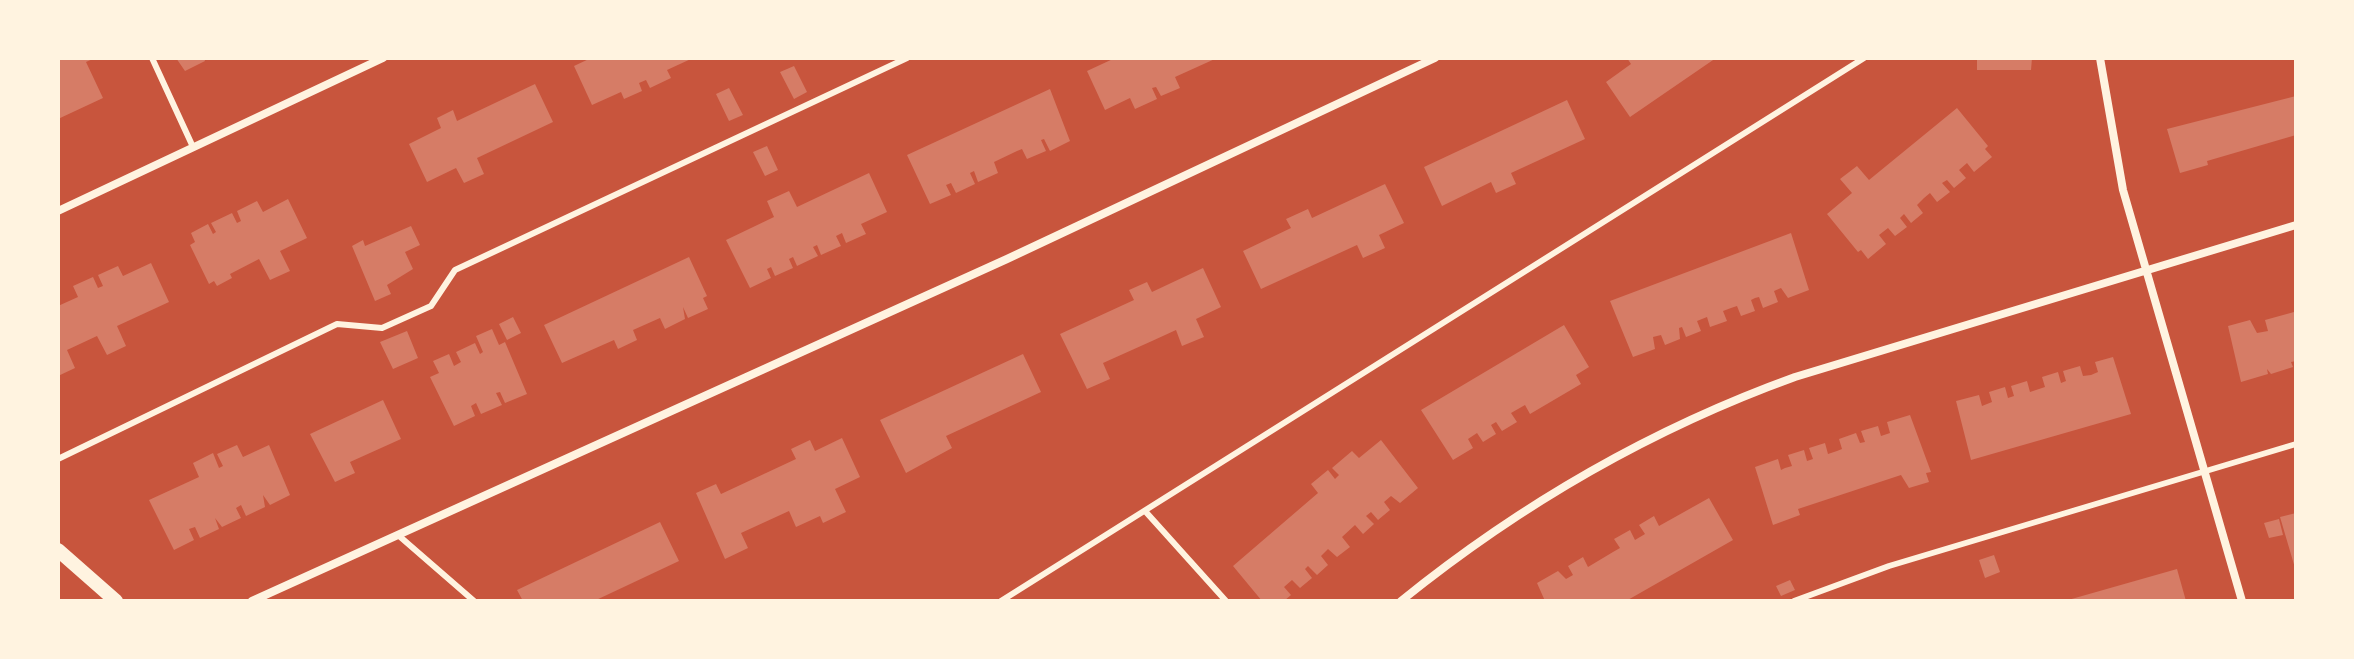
<!DOCTYPE html>
<html>
<head>
<meta charset="utf-8">
<style>
  body { margin:0 }
  #map { position:relative; width:2354px; height:659px; overflow:hidden; background:#c8553d; font-family:"Roboto Condensed",sans-serif }
  canvas { display:block }
  .frame { position:absolute; inset:0; border:60px solid #fff3e0; pointer-events:none }
</style>
</head>
<body>
<div id="map">
<canvas width="2354" height="659"></canvas>
<div class="frame"></div>
</div>
<script>
const c = document.querySelector('canvas').getContext('2d');
c.lineJoin = 'round';
function fill(path, color) {
  c.fillStyle = color;
  c.fill(path, 'evenodd');
}
function stroke(path, color, width, dash) {
  c.strokeStyle = color;
  c.lineWidth = width;
  c.lineCap = dash ? 'butt' : 'round';
  c.setLineDash(dash || []);
  c.stroke(path);
}
const building = new Path2D(`
  M58,58h37l-9,4 17,36 -45,21z
  M176,58h28l1,3 -20,10z
  M591,58h102l-26,12 4,8 -21,10 -4,-8 -7,3 3,8 -18,8 -3,-7 -29,13 -18,-39z
  M1115,58h102l-42,19 5,11 -19,8 -5,-9 -4,1 5,11 -22,10 -5,-11 -25,12 -18,-39z
  M1627,58h89l-86,59 -24,-35 25,-18z
  M1977,58h55l-1,12h-54z
  M794,66l13,26 -13,7 -14,-27z
  M535,84l18,38 -76,36 7,16 -20,9 -8,-15 -29,14 -18,-38 32,-16 -4,-10 16,-8 4,11z
  M729,88l14,27 -14,6 -13,-27z
  M1050,89l20,52 -20,10 -6,-12 -3,1 5,11 -19,8 -5,-10 -5,2 -23,11 4,11 -20,9 -4,-11 -4,2 5,11 -19,9 -5,-10 -5,2 5,10 -21,9 -23,-49z
  M2296,96v39l-89,26 1,4 -28,8 -13,-44z
  M1567,100l18,39 -74,34 5,11 -20,9 -5,-11 -49,24 -18,-39z
  M1957,108l31,38 -3,3 7,8 -18,15 -7,-9 -8,7 7,8 -12,10 -7,-8 -5,3 8,9 -13,10 -7,-9 -6,5 -7,7 6,8 -12,10 -7,-9 -4,4 7,9 -12,9 -7,-8 -9,7 7,9 -18,15 -7,-9 -3,2 -31,-38 25,-21 -12,-14 17,-13 12,14z
  M767,146l11,24 -13,6 -12,-24z
  M869,173l18,39 -26,12 5,10 -20,9 -4,-10 -6,3 5,10 -20,9 -4,-10 -4,2 5,9 -21,10 -4,-9 -4,2 4,9 -18,8 -4,-9 -4,2 4,9 -21,10 -24,-48 48,-23 -7,-16 22,-10 8,16z
  M1385,184l19,39 -25,12 6,13 -22,10 -6,-13 -96,44 -18,-38 48,-23 -5,-9 22,-10 4,9z
  M288,199l19,39 -27,13 10,20 -20,9 -11,-21 -29,15 2,4 -15,8 -3,-5 -5,3 -19,-39 5,-3 -4,-9 17,-9 5,10 3,-2 -5,-9 21,-10 5,10 4,-2 -4,-10 20,-10 6,11z
  M411,226l9,19 -15,7 8,17 -26,16 4,9 -16,7 -23,-55 11,-6 2,6z
  M1791,233l18,57 -21,8 -7,-10 -7,3 4,11 -15,6 -4,-11 -4,1 -4,2 4,11 -14,5 -4,-10 -6,2 -8,3 4,10 -17,6 -3,-10 -10,4 4,10 -15,6 -4,-10 -3,1 1,11 -15,6 -4,-10 -8,2 2,12 -22,8 -23,-56z
  M689,257l18,39 -4,2 5,11 -20,9 -5,-11 2,12 -20,10 -5,-11 -27,12 4,10 -19,9 -4,-9 -52,23 -18,-38z
  M151,263l18,39 -52,24 9,20 -19,9 -10,-19 -30,14 8,18 -17,8v-70l20,-9 -5,-11 20,-9 5,11 5,-2 -5,-11 20,-9 5,10z
  M1203,268l18,39 -25,12 8,18 -22,9 -6,-16 -24,11 -49,22 7,16 -23,10 -27,-55 74,-34 -5,-10 18,-8 5,10z
  M2294,312l2,49 -5,1 2,5 -22,7 -4,-5 1,5 -27,8 -13,-56 22,-6 7,13 11,-2 -3,-11z
  M513,317l8,16 -14,7 -8,-16z
  M1564,325l25,42 -13,8 5,9 -51,30 -5,-9 -14,8 6,9 -15,9 -6,-9 -5,3 5,9 -13,8 -6,-9 -9,6 5,9 -20,12 -32,-50z
  M492,329l7,16 6,-3 22,52 -22,9 -5,-11 -4,1 6,12 -21,9 -5,-11 -5,3 4,10 -21,10 -24,-49 9,-4 -6,-12 16,-7 5,12 7,-4 -5,-10 19,-9 5,11 3,-2 -7,-16z
  M407,331l11,27 -25,11 -13,-27z
  M1023,354l18,38 -95,44 6,12 -46,25 -26,-53z
  M2113,357l18,57 -160,46 -15,-59 23,-6 3,11 10,-4 -3,-10 16,-5 3,11 6,-2 -3,-10 16,-5 3,11 15,-5 -3,-10 16,-5 3,11 5,-2 -3,-10 17,-5 3,10 8,-1 7,-3 -3,-10z
  M383,400l18,39 -51,23 5,11 -20,9 -25,-48z
  M1910,415l21,57 -5,1 3,9 -20,6 -8,-13 -103,34 2,6 -27,10 -18,-58 23,-8 3,11 4,-2 7,-2 -4,-11 16,-5 3,11 6,-2 -4,-11 16,-5 3,11 9,-3 5,-2 -3,-10 17,-6 4,10 5,-1 -4,-11 17,-5 3,10 9,-3 -3,-11z
  M842,438l18,39 -25,12 11,23 -23,11 -3,-7 -24,11 -7,-16 -48,22 7,15 -23,11 -29,-66 20,-9 5,10 75,-35 -5,-10 19,-9 5,11z
  M1381,440l37,48 -18,15 -9,-7 -7,6 6,8 -12,10 -7,-8 -5,4 8,8 -11,10 -8,-9 -13,12 8,10 -13,10 -9,-8 -7,7 7,9 -11,10 -9,-9 -3,3 7,9 -12,10 -8,-8 -8,7 7,8 -7,6h-22l-29,-35 85,-73 -7,-9 17,-14 7,9 4,-4 -7,-7 20,-17 7,7z
  M237,445l6,12 26,-12 21,50 -20,10 -7,-10 2,12 -19,9 -5,-11 -5,3 5,10 -19,9 -7,-9 4,11 -19,9 -5,-11 -6,2 5,11 -20,10 -25,-50 50,-23 -6,-14 20,-10 6,15 4,-2 -6,-12z
  M1709,498l24,42 -107,61h-81l-8,-18 21,-12 8,8 7,-4 -5,-9 15,-9 5,10 25,-15 7,-4 -6,-9 16,-9 5,10 10,-6 -6,-9 15,-9 5,10z
  M2296,513v55h-1l-15,-51z
  M2279,519l4,16 -14,3 -5,-15z
  M660,522l19,39 -85,40h-71l-6,-11z
  M1994,555l6,17 -15,6 -6,-18z
  M2177,569l9,32h-118v-1z
  M1790,580l5,10 -14,6 -5,-10z`);
const service = new Path2D(`
  M152,58l41,89
  M58,459l279,-135 45,4 49,-22 24,-36 452,-212
  M1145,511l81,90
  M398,535l76,66
  M1001,601l863,-543
  M1794,601l95,-35 407,-122`);
const minor = new Path2D(`
  M2100,58l23,132 119,411
  M58,211l325,-153
  M252,601l755,-342 428,-201
  M1401,601c120,-97 250,-172 394,-224l501,-152`);
const tertiary = new Path2D(`
  M58,550l58,51`);
fill(building, '#d67c66');
stroke(service, '#fff3e0', 6);
stroke(minor, '#fff3e0', 8);
stroke(tertiary, '#fff3e0', 14);
</script>
</body>
</html>
